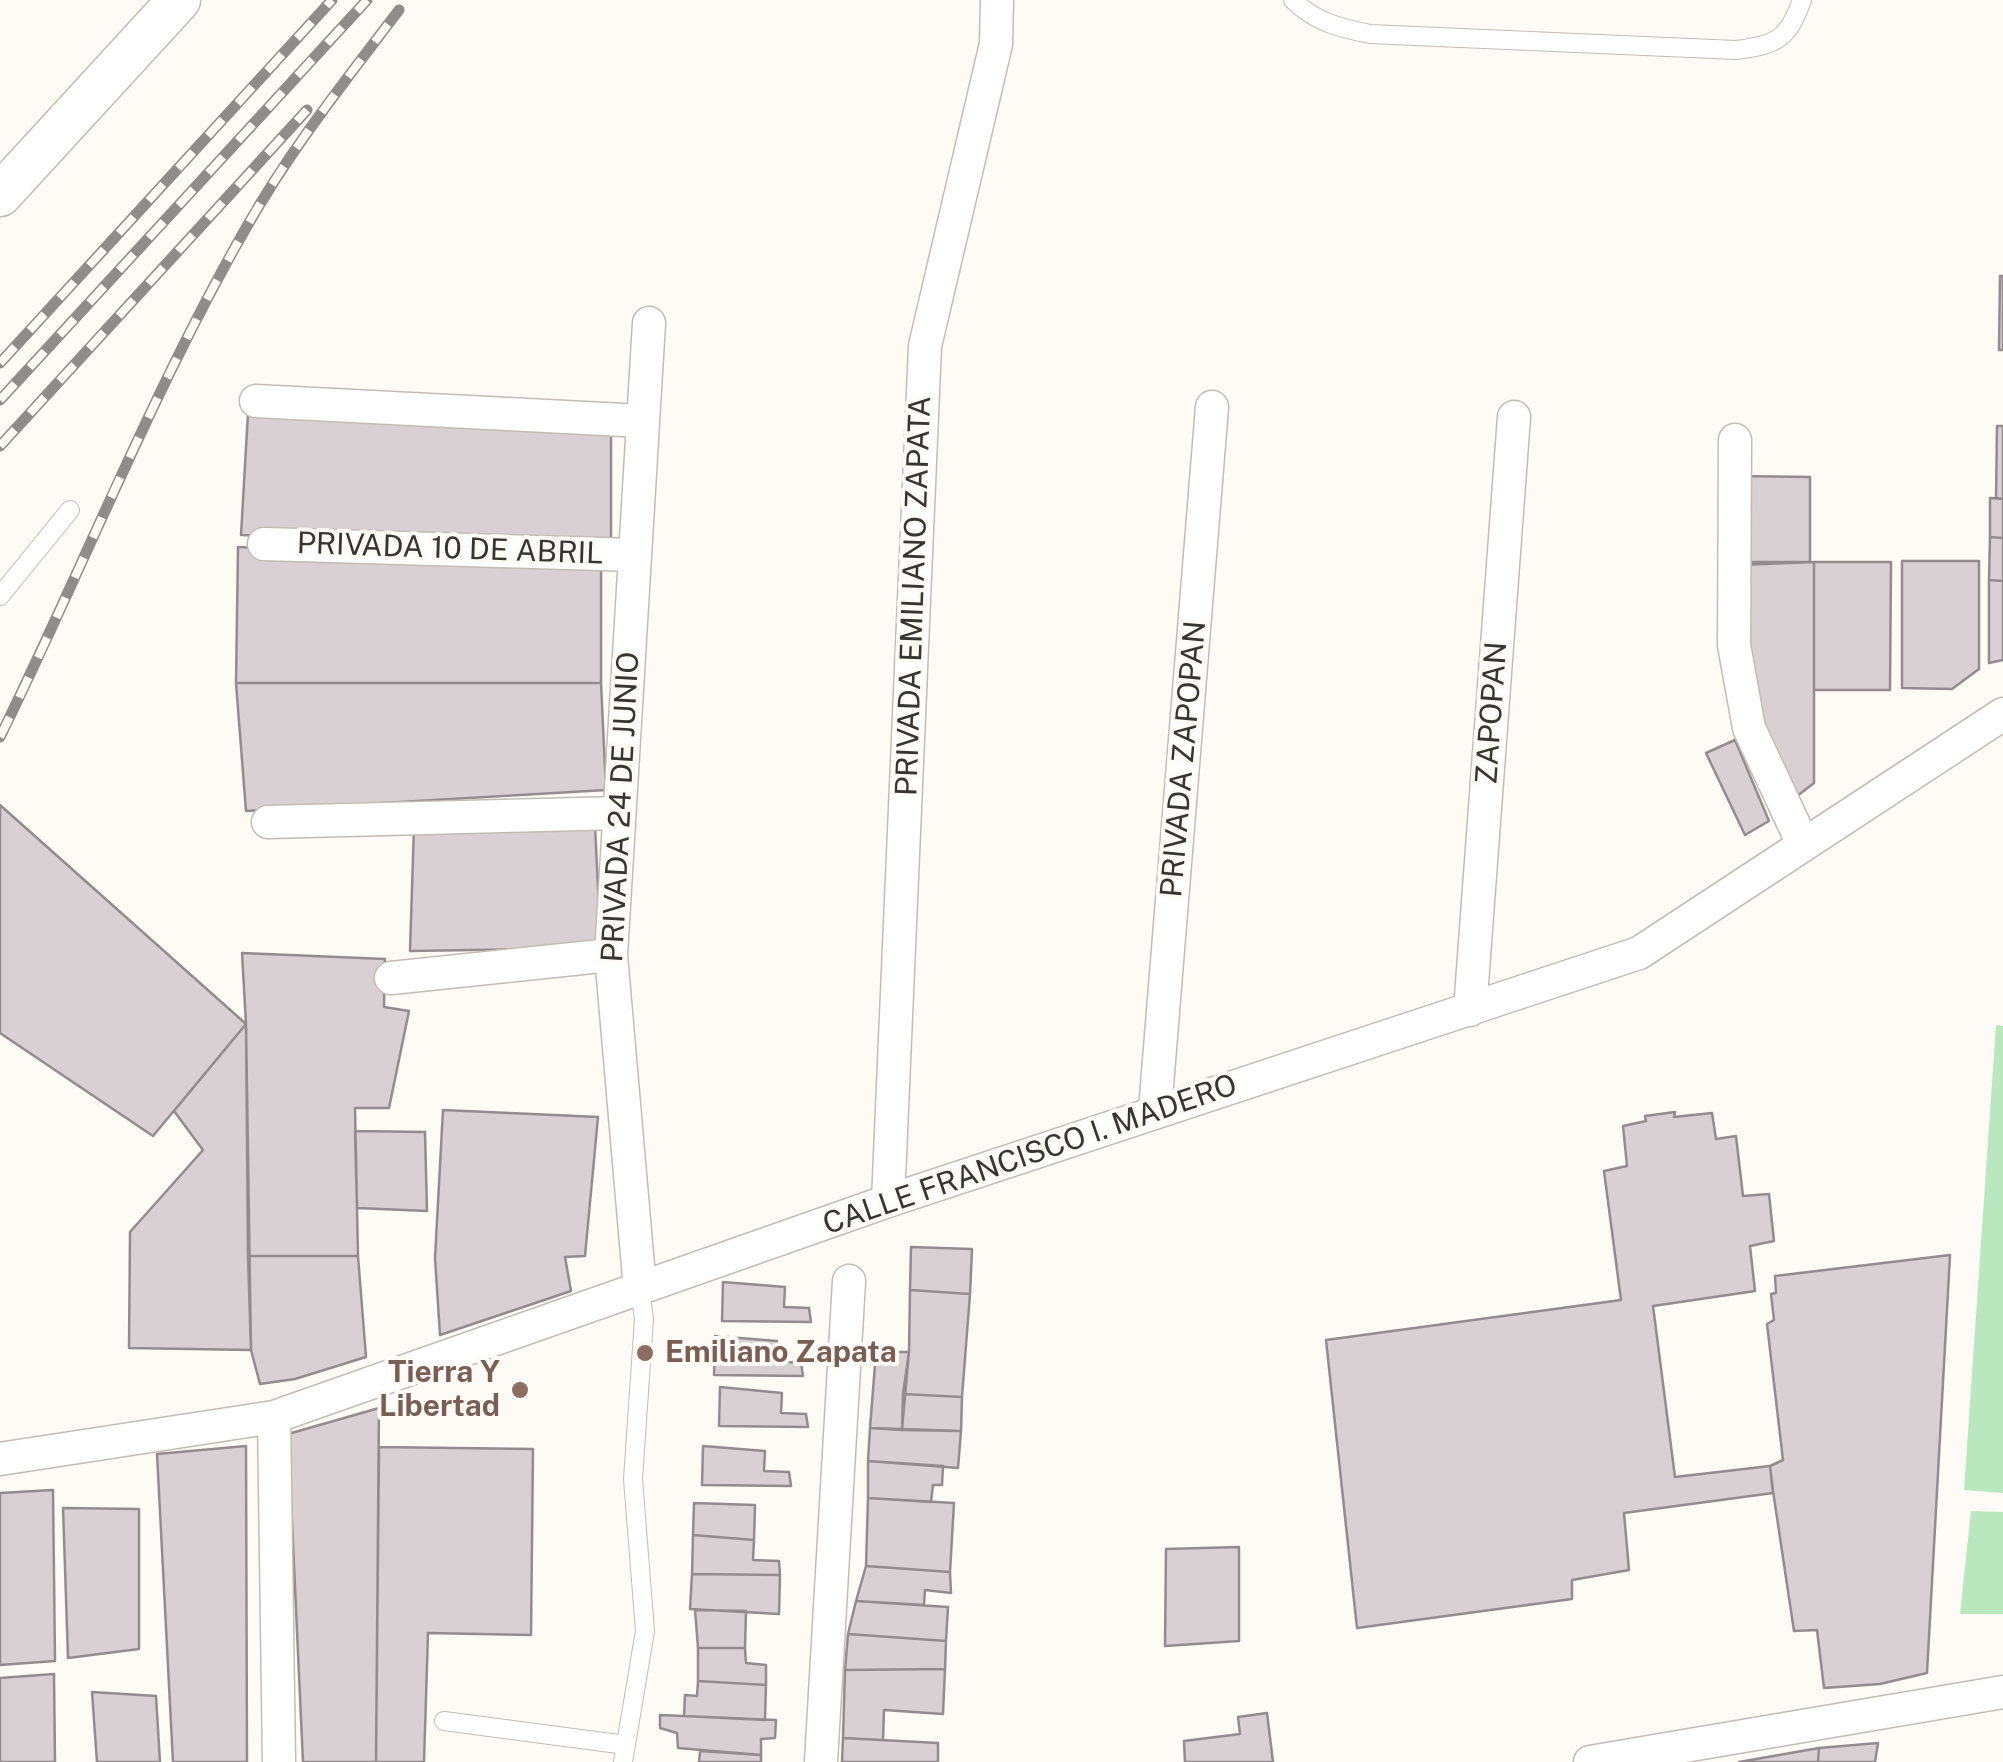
<!DOCTYPE html>
<html>
<head>
<meta charset="utf-8">
<style>
  body { margin:0 }
  canvas { display:block; background:#fefaf6 }
</style>
</head>
<body>
<canvas width="2003" height="1762"></canvas>
<script>
const c = document.querySelector('canvas').getContext('2d');
c.lineJoin = 'round';
function fill(path, color) {
  c.fillStyle = color;
  c.fill(path, 'evenodd');
}
function stroke(path, color, width, dash) {
  c.strokeStyle = color;
  c.lineWidth = width;
  c.lineCap = dash ? 'butt' : 'round';
  c.setLineDash(dash || []);
  c.stroke(path);
}
function label(font, color, halo, rows, align = 'center') {
  c.font = font + ' "Public Sans",sans-serif';
  c.lineWidth = 8;
  c.setLineDash([]);
  c.textBaseline = 'middle';
  c.strokeStyle = halo;
  c.fillStyle = color;
  for (const [text, x, y, turn = 0] of rows) {
    c.save();
    c.translate(x, y);
    c.rotate((+turn || 0) * Math.PI / 180);
    c.textAlign = isNaN(turn) ? turn : align;
    if (halo) c.strokeText(text, 0, 0);
    c.fillText(text, 0, 0);
    c.restore();
  }
}
const green = new Path2D(`
  M1996,1025l7,1v467l-39,-3z
  M1971,1511l32,1v102h-43z`);
const building = new Path2D(`
  M2000,276h3v74h-4z
  M248,413l363,15v120l-370,-13z
  M1997,426h6v73l-7,-1z
  M1737,476l73,1v85h-74z
  M1990,498l13,1v39l-13,-1z
  M1990,537l13,1v43l-14,-1z
  M238,547l363,16v120h-365z
  M1902,561h77v108l-27,20 -50,-1z
  M1814,562h77l-1,128h-76z
  M1814,562v221l-26,20 -43,-133 -7,-105z
  M1989,580l14,1v79l-14,3z
  M236,683h365l5,107 -360,21z
  M1735,740l34,81 -24,14 -39,-82z
  M0,805l246,219 -93,112 -153,-103z
  M414,826h181l6,122 -191,3z
  M242,953l143,6 -1,48 25,4 -20,97h-34l3,148h-110l-2,-232z
  M246,1024l5,326 -122,-2 1,-116 73,-82 -29,-39z
  M443,1110l155,7 -13,139 -20,1 6,34 -131,44 -5,-77z
  M1675,1112l-1,5 38,-4 4,26 20,-3 7,60 26,-2 5,47 -24,5 5,45 -102,15 22,171 95,-11 3,27 -149,20 5,57 -57,10v19l-215,29 -31,-288 295,-40 -17,-129 23,-5 -4,-40 23,-5 -1,-5z
  M355,1131l70,1 2,79 -70,-3z
  M911,1247l61,2 -2,45 -60,-4z
  M1950,1255l-23,418 -47,11 -56,4 -7,-58 -23,1 -21,-140 -3,-25 13,-6 -16,-136 7,-4 -3,-26 5,-1 -1,-17z
  M248,1256h110l8,101 -71,22 -35,5 -9,-34z
  M723,1282l62,5 -1,20 25,1 2,14 -89,-1z
  M910,1290l60,4 -8,103 -59,-3 6,-42z
  M715,1336l62,5 -1,20 25,2 2,13 -89,-1z
  M876,1352h33l-7,78 -32,-2z
  M720,1387l62,6 -1,20 25,1 2,13 -89,-1z
  M903,1394l59,3 -1,34 -59,-1z
  M379,1408l-3,354h-73l-15,-328z
  M870,1428l91,3 -3,37 -90,-7z
  M246,1446l1,316h-74l-16,-308z
  M703,1446l62,5 -1,20 25,1 2,14 -89,-1z
  M379,1447l154,2 -2,186 -103,-2 -4,129h-48z
  M868,1461l75,5 -1,19h-9l-2,17 -63,-4z
  M53,1490l2,171 -55,4v-172z
  M868,1498l86,5 -4,69 -84,-6z
  M694,1503l61,2 -1,35 -61,-5z
  M63,1508l76,1v140l-71,9z
  M693,1535l61,5 -1,20 26,1 1,14 -88,-1z
  M1239,1547v94l-74,5 1,-97z
  M866,1566l84,6 1,21 -26,-3 -1,15 -68,-4z
  M692,1574l88,1 -1,39 -89,-5z
  M856,1601l92,6 -2,34 -98,-7z
  M695,1610l51,1 -1,37h-47z
  M848,1634l98,7 -1,28 -100,1z
  M698,1648h47l1,15 20,2v20l-68,-4z
  M945,1669l-2,45 -59,-4 -1,30 -40,-2 2,-68z
  M54,1674l1,88h-55v-84z
  M698,1681l68,4 -1,35 -81,-4 1,-21 12,1z
  M92,1692l64,4 4,66h-63z
  M1267,1713l6,49h-88l-1,-21 56,-7 -2,-17z
  M660,1715l116,5 -1,18 -14,1v16l-83,-7 -1,-15 -17,-5z
  M843,1738l95,5v19h-96z
  M1878,1743l-3,19h-57l1,-14z
  M1819,1748l-1,14h-79z
  M700,1751l61,4v7h-62z`);
const service = new Path2D(`
  M1293,0c22,22 47,28 77,34l366,16c41,-5 52,-11 66,-50
  M0,596l70,-86
  M444,1721l182,24
  M623,1762l22,-131 -12,-152 11,-160 -4,-30`);
const minor = new Path2D(`
  M256,401l387,20
  M1735,440l-1,205 15,83 54,116
  M264,544l371,11
  M268,822l351,-9
  M391,978l220,-23
  M1470,1010l44,-593
  M1155,1110l57,-703
  M888,1201l37,-855 71,-302 1,-44
  M640,1289l-29,-334 38,-632
  M274,1417l5,345
  M0,1459l274,-42 614,-216 751,-248 364,-239
  M821,1762l28,-481
  M1590,1762l413,-70`);
const tertiary = new Path2D(`
  M0,195l179,-195`);
const rail = new Path2D(`
  M0,363l332,-363
  M0,400l367,-400
  M0,446l307,-336
  M0,737c83,-169 152,-345 246,-509 44,-78 99,-147 153,-218`);
const markers = [
  [645,1353,10,"#8d6e63"],
  [520,1390,10,"#8d6e63"]
];
const streetNames = [
  ["PRIVADA 10 DE ABRIL",450,549,2],
  ["PRIVADA EMILIANO ZAPATA",914,596,-88],
  ["ZAPOPAN",1492,713,-86],
  ["PRIVADA ZAPOPAN",1184,759,-85],
  ["PRIVADA 24 DE JUNIO",621,807,-87],
  ["CALLE FRANCISCO I. MADERO",1030,1155,-19]
];
const educationNames = [
  ["Emiliano Zapata",665,1353],
  ["Tierra Y",500,1373,"right"],
  ["Libertad",500,1407,"right"]
];
fill(green, '#b9e8be');
fill(building, '#d9d0d3');
stroke(building, '#948b8e', 2.5);
stroke(service, '#c3bcb6', 20);
stroke(minor, '#c3bcb6', 35);
stroke(tertiary, '#c3bcb6', 45);
stroke(service, '#fff', 18);
stroke(minor, '#fff', 32);
stroke(tertiary, '#fff', 42);
stroke(rail, '#8f8c89', 11);
stroke(rail, '#fefaf6', 8, [22]);
for (const [x, y, r, color] of markers) {
  const dot = new Path2D();
  dot.arc(x, y, r, 0, 2 * Math.PI);
  c.fillStyle = color;
  c.fill(dot);
  stroke(dot, '#fefaf6', 4);
}
label('30px', '#373532', '#fefaf6', streetNames);
label('bold 30px', '#785e54', '#fefaf6', educationNames, 'left');
</script>
</body>
</html>
